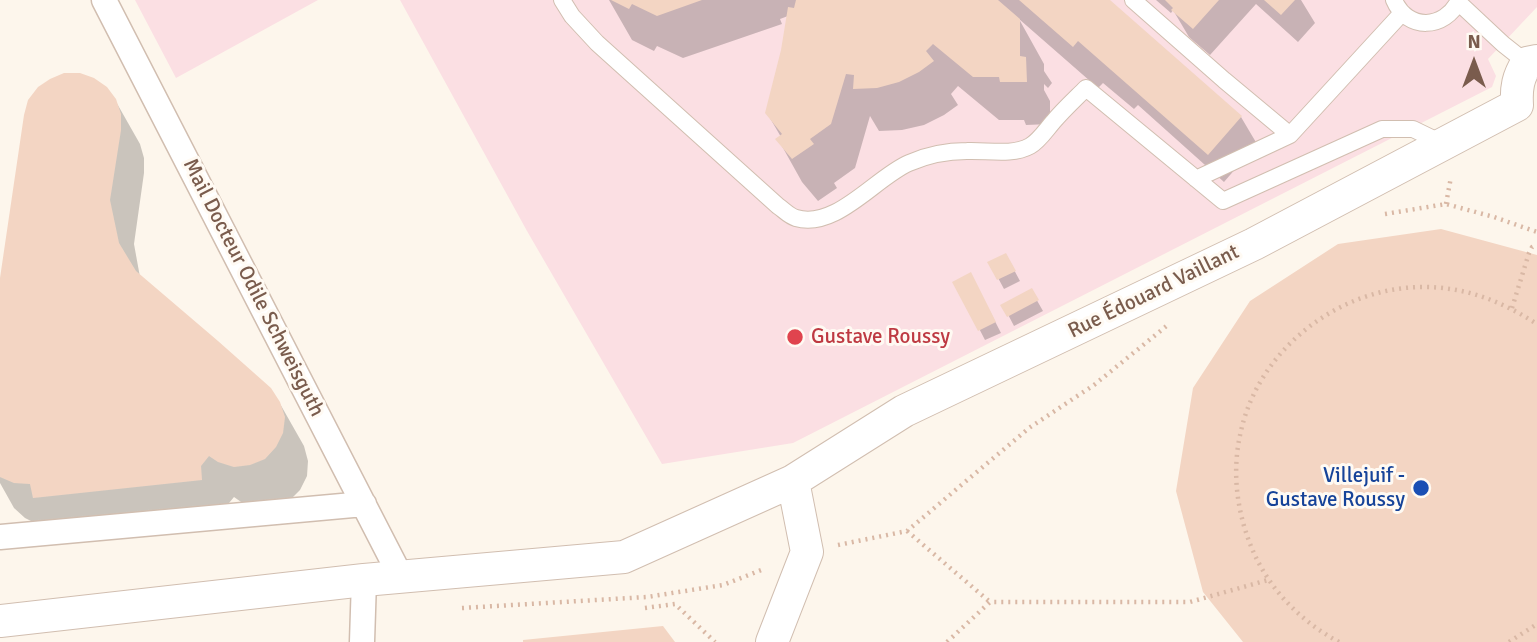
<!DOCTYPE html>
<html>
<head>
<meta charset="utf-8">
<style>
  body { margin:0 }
  #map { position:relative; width:1537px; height:642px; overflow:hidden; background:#fdf6ec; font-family:Signika,sans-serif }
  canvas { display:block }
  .north { position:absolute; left:1439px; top:28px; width:70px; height:70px; -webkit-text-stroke:5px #fffaf3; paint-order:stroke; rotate:0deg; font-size:19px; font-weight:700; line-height:28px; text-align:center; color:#7a5c4d }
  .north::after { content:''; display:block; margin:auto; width:24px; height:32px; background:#7a5c4d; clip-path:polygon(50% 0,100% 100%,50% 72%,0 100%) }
</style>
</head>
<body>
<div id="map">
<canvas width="1537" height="642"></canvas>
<div class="north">N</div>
</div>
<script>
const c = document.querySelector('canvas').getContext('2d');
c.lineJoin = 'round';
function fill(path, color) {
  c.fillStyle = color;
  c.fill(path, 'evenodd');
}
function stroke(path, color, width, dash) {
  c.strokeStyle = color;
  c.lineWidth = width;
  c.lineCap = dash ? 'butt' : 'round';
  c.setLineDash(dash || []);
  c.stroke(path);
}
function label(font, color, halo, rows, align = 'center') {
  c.font = font + ' Signika,sans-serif';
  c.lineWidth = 6;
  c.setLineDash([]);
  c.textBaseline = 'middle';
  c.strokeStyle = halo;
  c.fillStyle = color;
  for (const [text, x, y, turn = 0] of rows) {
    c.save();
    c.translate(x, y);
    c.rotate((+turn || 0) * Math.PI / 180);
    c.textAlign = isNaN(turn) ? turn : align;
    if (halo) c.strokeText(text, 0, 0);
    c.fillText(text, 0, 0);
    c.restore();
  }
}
const medical = new Path2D(`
  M135,0h183l-142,78z
  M400,0h1137v7l-49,52 8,17 -4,11 -699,356 -131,21 -135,-233z`);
const shadow = new Path2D(`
  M609,0h498l134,117 16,27 -33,38 -86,-77 -4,4 -31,-26 -5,5 -79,-69 25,45v7l8,12 -4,5 -4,-4v6l6,11v23l-24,1 -2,-5h-25l-41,-34 -7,8 7,11 -14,10 -20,10 -22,5 -23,1 -9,-15 -15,52 -21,15 3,5 -19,13 -16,-19 -24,-43 3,-2 -14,-24 16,-62 5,-35 -8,3 2,5 -99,34 -26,-12 -3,5 -22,-11z
  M1156,0h145l14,23 -17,19 -42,-38 -46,51 -21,-18 -16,-27 -2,3z
  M115,100l25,44 4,14v15l-10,71 6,33 139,125 25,44 4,15 -1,15 -7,14 -11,11 -45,3 -10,-7 -10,12 -185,16 -14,-7 -11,-10 -14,-25v-193z
  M1006,255l14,26 -16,8 -14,-26z
  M955,282l21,2 25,49 -16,7z
  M1031,290l12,21 -29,15 -11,-21z`);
const building = new Path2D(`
  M611,0h91l-45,16 -25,-12 -3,5z
  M796,0h202l22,19v37l6,1 1,25h-27l-1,-5h-26l-40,-33 -7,7 8,10 -15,11 -20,10 -22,6 -24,1 1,-14 -8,-1 -15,50 -21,15 4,5 -22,15 -17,-20 7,-5 -17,-21 16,-63 7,-43 6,1z
  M1019,0h91l132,116 -34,39 -130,-114 -5,6z
  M1165,0h54l-26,29 -22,-19 2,-2z
  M1264,0h31l-14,15z
  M64,73h16l14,5 13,9 9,12 5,15v16l-11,70 9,43 17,28 82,70 53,47 9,14 5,15 -2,16 -7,14 -11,12 -15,6 -16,2 -16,-5 -9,-6 -8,10 1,14 -169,18 -3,-14 -16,-1 -14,-6v-199l24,-163 4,-15 10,-13 12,-8z
  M1441,229l96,26v387h-294l-40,-50 -27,-101 17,-103 57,-87 88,-57z
  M1006,253l10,18 -19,9 -10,-18z
  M971,272l25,50 -18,9 -26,-49z
  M1032,288l7,12 -32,17 -7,-12z
  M663,626l12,16h-152v-2z`);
const path = new Path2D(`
  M1446,204l5,-27
  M1385,214l61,-10 48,13 43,15
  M1512,308l17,-55 3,-6 5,-2
  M907,531l83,71
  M838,545l69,-14 122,-103 65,-43 75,-61
  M462,608l185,-11 76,-12 41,-16
  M645,608l30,-4 40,38
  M947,642l43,-40h200l78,-22
  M1339,642c-41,-22 -74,-57 -90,-101 -13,-35 -17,-73 -8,-110 18,-82 98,-144 182,-144 43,0 78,14 114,37
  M1509,642l28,-18`);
const service = new Path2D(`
  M562,0l10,16 25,27 181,163c6,4 11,10 18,12 40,12 80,-41 113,-55 18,-8 38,-12 58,-12 19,-1 45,5 63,-5 9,-5 16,-16 23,-24 10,-12 22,-23 33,-34l137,113 159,-72h31l31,15
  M1133,0l91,80 66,55
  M1394,0c13,31 51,30 65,0
  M1458,2l45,42 24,19
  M1196,179l94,-44 112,-122`);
const pedestrian = new Path2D(`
  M104,0l297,577
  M0,537l364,-33
  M362,642l2,-62`);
const minor = new Path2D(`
  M1517,105c-1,-17 1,-28 10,-42l10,-2
  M0,621l364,-41 260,-23 169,-76 111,-70 350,-167 263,-139
  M772,642l35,-90 -14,-71`);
const markers = [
  [795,337,9,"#e0444e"],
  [1421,488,9,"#1a4fb4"]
];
const streetNames = [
  ["Mail Docteur Odile Schweisguth",253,288,63],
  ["Rue Édouard Vaillant",1154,292,-26]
];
const healthNames = [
  ["Gustave Roussy",811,337]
];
const transitNames = [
  ["Villejuif -",1405,476],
  ["Gustave Roussy",1405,500]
];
fill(medical, '#fbdfe3');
fill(shadow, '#0003');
fill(building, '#f3d5c3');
stroke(service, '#d1beb0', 18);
stroke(pedestrian, '#d1beb0', 27);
stroke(minor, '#d1beb0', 34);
stroke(path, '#d9b8a5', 4.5, [2, 5]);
stroke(service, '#fff', 16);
stroke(pedestrian, '#fff', 24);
stroke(minor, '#fff', 32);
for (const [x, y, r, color] of markers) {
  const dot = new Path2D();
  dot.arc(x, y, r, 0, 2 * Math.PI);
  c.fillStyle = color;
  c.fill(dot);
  stroke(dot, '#fffaf3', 2.5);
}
label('21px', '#7a5c4d', '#fffaf3', streetNames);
label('21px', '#be3a42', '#fffaf3', healthNames, 'left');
label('21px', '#164399', '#fffaf3', transitNames, 'right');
</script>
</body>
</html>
